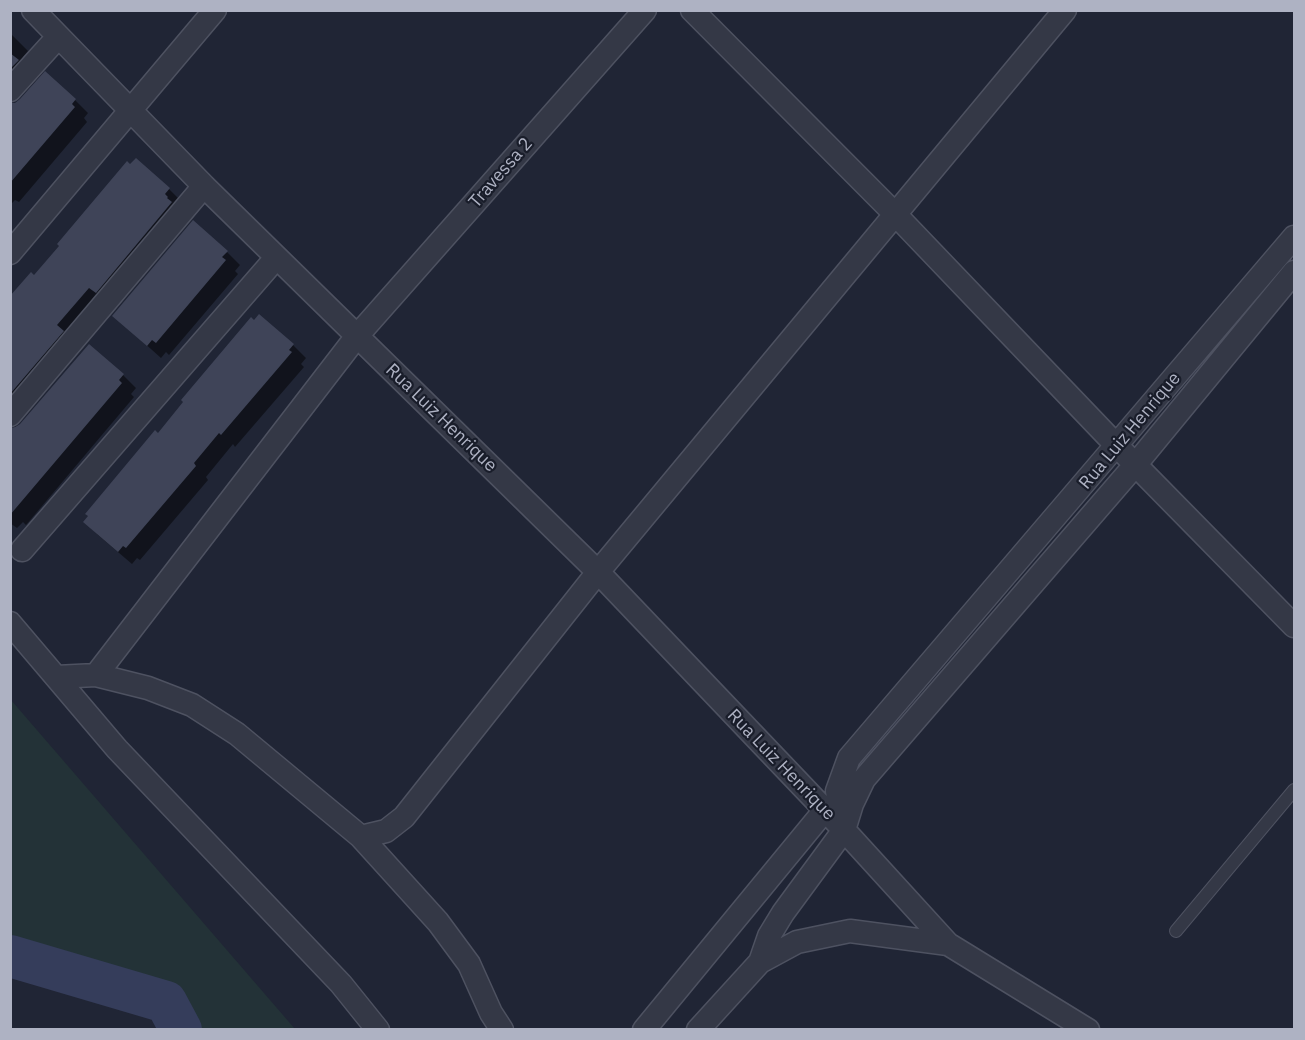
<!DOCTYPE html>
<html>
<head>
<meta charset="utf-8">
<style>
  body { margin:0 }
  #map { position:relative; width:1305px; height:1040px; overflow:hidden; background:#202535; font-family:"IBM Plex Sans",sans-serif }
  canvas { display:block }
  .frame { position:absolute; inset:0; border:12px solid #aeb2c3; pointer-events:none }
</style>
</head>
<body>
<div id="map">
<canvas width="1305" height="1040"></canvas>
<div class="frame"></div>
</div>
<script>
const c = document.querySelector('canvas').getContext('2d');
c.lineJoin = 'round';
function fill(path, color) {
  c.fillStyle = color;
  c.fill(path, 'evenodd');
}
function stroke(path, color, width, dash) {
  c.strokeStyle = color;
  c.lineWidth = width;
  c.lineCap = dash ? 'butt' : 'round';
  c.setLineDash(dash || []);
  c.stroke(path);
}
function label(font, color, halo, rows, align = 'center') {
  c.font = font + ' "IBM Plex Sans",sans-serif';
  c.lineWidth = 4.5;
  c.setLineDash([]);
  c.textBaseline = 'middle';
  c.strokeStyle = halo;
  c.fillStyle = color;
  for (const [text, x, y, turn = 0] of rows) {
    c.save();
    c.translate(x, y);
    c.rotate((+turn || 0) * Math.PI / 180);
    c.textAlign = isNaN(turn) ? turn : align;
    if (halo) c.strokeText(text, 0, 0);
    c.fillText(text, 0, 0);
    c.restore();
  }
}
const green = new Path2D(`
  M11,700l284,329h-114l-15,-27 -155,-46z`);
const shadow = new Path2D(`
  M10,33l18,18 -5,6 4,3 -17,39z
  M75,100l13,13 -4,5 3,4 -68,80 -4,-2 -5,5v-101z
  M169,189l13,13 -172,222v-126l24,-21z
  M227,252l13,13 -5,6 3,3 -69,81 -3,-3 -5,6 -47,-42z
  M293,345l13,13 -5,6 3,3 -69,80 -2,-3 -27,33 2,3 -68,80 -3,-2 -5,6 -34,-29 -13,-13 73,-87z
  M123,375l13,13 -5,6 3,3 -108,128 -3,-3 -6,6 -7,-5v-94z`);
const river = new Path2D(`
  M10,956l156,46 15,28`);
const building = new Path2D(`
  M10,53l9,7 -9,9z
  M45,71l31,28 -4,5 3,3 -65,76v-80h5l5,-4z
  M136,158l34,30 -5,6 3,3 -1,1 5,4 -76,91 -7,-5 -32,37 7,6 -54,63v-98l21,-24 3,3 25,-29 -2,-2 70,-83 3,3z
  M193,220l35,31 -6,6 4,3 -70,83 -4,-3 -5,6 -35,-30z
  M259,314l35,30 -5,6 3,2 -71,83 -2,-2 -25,30 2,3 -70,82 -3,-2 -5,6 -35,-30 5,-6 -3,-2 70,-84 3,3 25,-31 -2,-2 70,-83 3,3z
  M89,344l35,30 -5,6 3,3 -112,132v-87l5,-1 5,-3z`);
const service = new Path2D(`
  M1176,931l118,-141`);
const minor = new Path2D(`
  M33,10l171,176 394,386 246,258 104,114 140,86
  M692,10l203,204 222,232 177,180
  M10,90l48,-53
  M10,253l205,-243
  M10,415l194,-229
  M22,550l254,-292
  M10,623l107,126 224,235 37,46
  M96,675l261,-339 288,-326
  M56,677l40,-2 52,13 44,17 45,29 124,103 77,85 31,42 22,49 11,17
  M843,826l-6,-35 12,-33 445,-521
  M361,837l25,-6 18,-14 194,-245 467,-562
  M760,962l9,-26 14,-23 61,-83 8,-26 12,-25 272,-315 158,-192
  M644,1030l181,-220
  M698,1030l62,-68 37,-20 53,-11 98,13`);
const streetNames = [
  ["Travessa 2",501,173,-49],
  ["Rua Luiz Henrique",441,418,44],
  ["Rua Luiz Henrique",1130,431,-50],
  ["Rua Luiz Henrique",781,765,46]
];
fill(green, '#233237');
fill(shadow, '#0007');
stroke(river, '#353d5b', 42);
fill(building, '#3f4458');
stroke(service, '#4e5261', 14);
stroke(minor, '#4e5261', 25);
stroke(service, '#343846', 12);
stroke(minor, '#343846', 22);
label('18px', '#aeb2c3', '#191d2a', streetNames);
</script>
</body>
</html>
